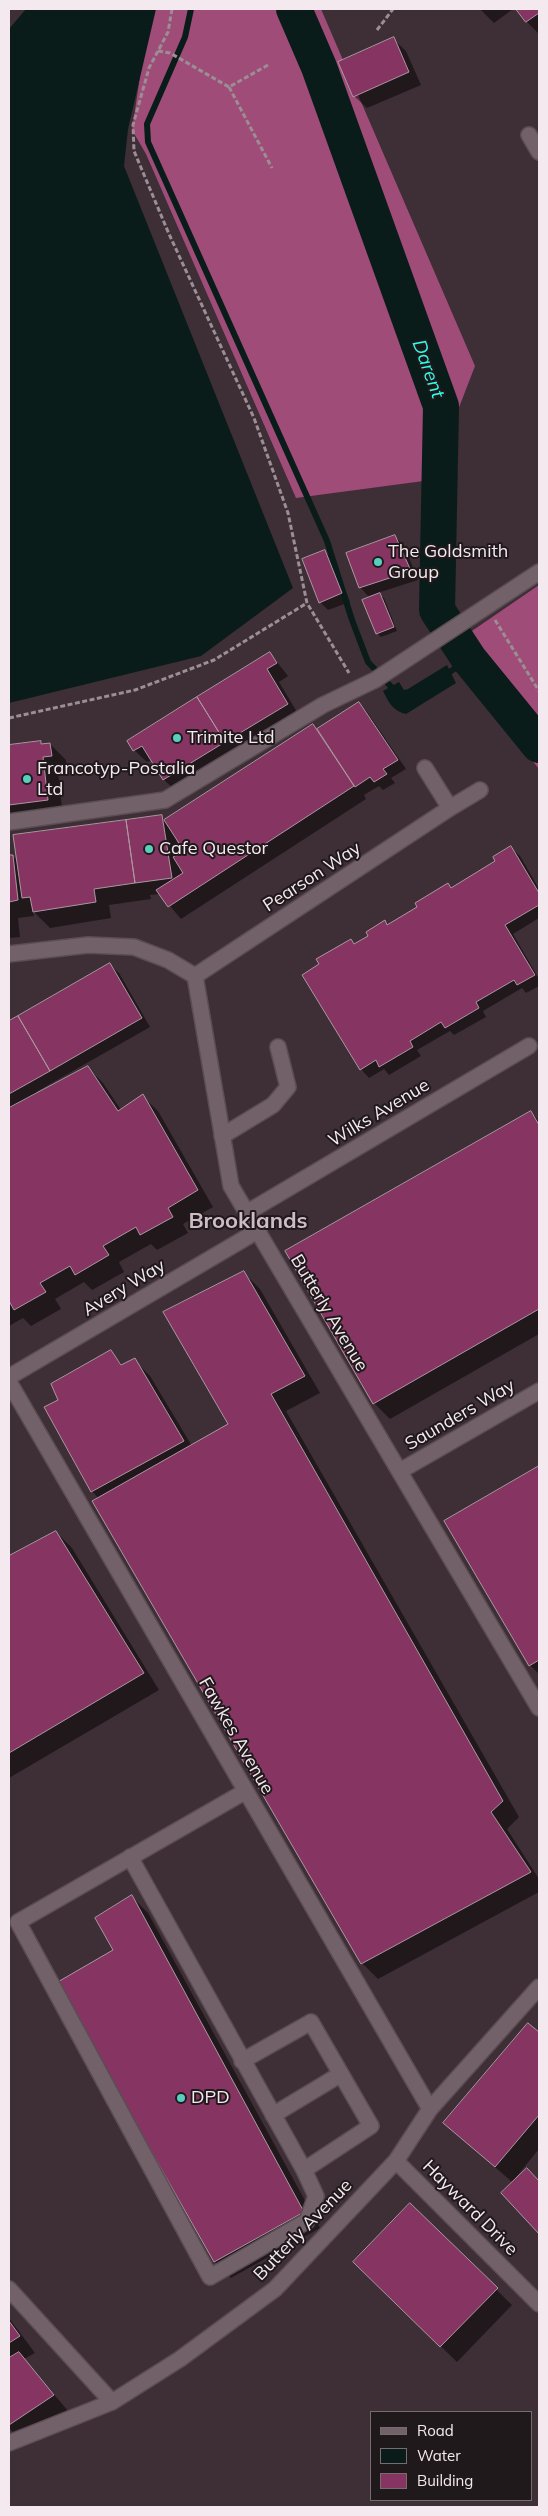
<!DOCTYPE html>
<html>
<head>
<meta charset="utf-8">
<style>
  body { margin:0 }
  #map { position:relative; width:548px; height:2516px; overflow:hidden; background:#3e2e36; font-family:Mulish,sans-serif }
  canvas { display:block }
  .frame { position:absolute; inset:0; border:10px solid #f4e9ee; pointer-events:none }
  .legend { position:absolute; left:370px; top:2411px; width:162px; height:90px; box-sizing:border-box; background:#20191c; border:1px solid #756c70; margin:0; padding:6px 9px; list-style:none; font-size:15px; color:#f4e9ee }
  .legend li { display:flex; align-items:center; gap:10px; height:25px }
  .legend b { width:25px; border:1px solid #756c70 }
</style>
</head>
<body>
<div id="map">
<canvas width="548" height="2516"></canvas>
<div class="frame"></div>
<ul class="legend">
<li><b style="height:6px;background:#736169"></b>Road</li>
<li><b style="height:14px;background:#0a1c19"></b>Water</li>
<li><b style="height:14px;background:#863562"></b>Building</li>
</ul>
</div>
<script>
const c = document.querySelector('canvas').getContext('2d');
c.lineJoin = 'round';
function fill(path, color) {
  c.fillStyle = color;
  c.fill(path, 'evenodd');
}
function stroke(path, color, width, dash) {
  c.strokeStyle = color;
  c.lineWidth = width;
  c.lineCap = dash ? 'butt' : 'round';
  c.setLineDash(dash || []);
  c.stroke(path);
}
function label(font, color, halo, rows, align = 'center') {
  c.font = font + ' Mulish,sans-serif';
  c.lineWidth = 4;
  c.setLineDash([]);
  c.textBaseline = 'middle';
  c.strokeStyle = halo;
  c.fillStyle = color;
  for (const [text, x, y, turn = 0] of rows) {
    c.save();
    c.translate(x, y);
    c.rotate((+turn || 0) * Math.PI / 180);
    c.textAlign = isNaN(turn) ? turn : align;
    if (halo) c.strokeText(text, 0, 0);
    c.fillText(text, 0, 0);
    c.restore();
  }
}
const forest = new Path2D(`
  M150,9h171l154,357 -44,114 -135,18 -150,-344 -14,-24z
  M539,585v184l-72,-90 -1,-44z`);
const water = new Path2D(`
  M26,9h130l-28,120 -4,37 169,422 -92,68 -192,47v-674z
  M447,665l9,18 -50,31c-13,-3 -17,-11 -23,-23l16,-9 5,8 4,-1z`);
const shadow = new Path2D(`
  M480,9h33l-19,14z
  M518,9h21v25l-12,-12z
  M393,39l13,12 15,34 -54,23 -13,-12z
  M395,537l9,8 14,35 -50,16 -8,-9z
  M325,551l8,9 17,42 -22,8 -8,-8z
  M379,594l5,4 13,33 -16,6 -4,-4z
  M270,653l18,23 -9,6 21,35 -123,75 -13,-12 -12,-20 -5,2 -13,-12z
  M359,703l8,9 39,57 -15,9 4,5 -12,7 -4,-4 -15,9 2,4 -185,120 -21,-25 -10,1 1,4 -42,6 2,13 -61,10 -17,-17 1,5 -16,2 2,19 -11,1v-81l4,-1 5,6 144,-45 4,4 147,-95 4,4zM176,836l9,15 -6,4zM180,865l5,8 -3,2z
  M40,742l3,3 7,-1 16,16 1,12 -9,1 5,43 -54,6v-76z
  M511,848l9,8 19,33v29l-26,16 26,45v7l-13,7 -4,-5 -39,23 3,6 -32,18 -4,-4 -33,19 4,6 -32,19 -5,-6 -15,9 -8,-9 -40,-104 30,-25 5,5 14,-9 14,-14 4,4 31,-19 29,-23 4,4 45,-26z
  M110,965l9,8 31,54 -114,65 2,2 49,-27 16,16 18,27 21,-14 16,15 55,96 -30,17 5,9 -31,17 -6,-6 -32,18 5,10 -32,18 -8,-8 -29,17 6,10 -30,17 -8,-8 -14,8v-303z
  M531,1112l8,9v213l-149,85 -16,-16 -87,-151z
  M244,1273l16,16 60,104 -34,18 233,406 -12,12 32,50v13l-161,87 -16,-16 -263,-464 -7,-8 -32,-90 50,-49 13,13 11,-5 16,16 42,70 37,-21z
  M539,1467v207l-9,-9 -84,-143z
  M56,1532l16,16 87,142 -150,88v-220z
  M132,1897l16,16 172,315 -89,50 -16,-16 -157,-278 56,-34z
  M529,2024l10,9v116l-27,33 -67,-59z
  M410,2205l102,100 -55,57 -103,-100z
  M9,2318l26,35 -11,6 45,53 -46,30 -14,-14z`);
const stream = new Path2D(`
  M191,9l-6,28 -38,87 1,18 179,399 25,79 16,42 28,30
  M445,675l24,-16`);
const river = new Path2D(`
  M294,9l25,58 122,339 -4,204 32,49 70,86`);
const building = new Path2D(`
  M516,9h23v4l-13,9z
  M394,37l15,35 -56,25 -15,-35z
  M395,535l16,36 -52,17 -13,-35z
  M325,550l17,43 -23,10 -17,-44z
  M380,593l14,34 -18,7 -14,-34z
  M270,652l7,11 -10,6 21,35 -63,38 -28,-45z
  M197,697l28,45 -62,38 -21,-34 -9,5 -6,-10z
  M359,702l39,58 -15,9 4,5 -13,8 -4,-5 -15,10 -38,-58z
  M313,724l41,62 -186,121 -12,-17 27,-17 -10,-16 11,-6 -20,-31z
  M41,741v3l9,-1 2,13 -9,1 5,43 -39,5v-60z
  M162,815l10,63 -37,5 -9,-63z
  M126,820l9,63 -41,6 2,13 -63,10 -3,-15 -8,1 -9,-63z
  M511,846l28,47v12l-34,20 30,50 -18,10 -3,-5 -38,22 3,6 -34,20 -4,-6 -31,19 3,6 -34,20 -3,-7 -16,10 -58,-95 17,-11 -3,-5 35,-20 3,5 14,-8 -2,-4 19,-12 2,5 30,-18 -2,-4 33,-20 3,5 44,-27 -2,-4z
  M9,855h4l5,45 -9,2z
  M110,963l32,55 -92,53 -32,-55z
  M18,1016l32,55 -41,23v-73z
  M88,1066l30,45 25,-17 55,96 -30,18 5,9 -33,18 -4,-8 -33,19 6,9 -34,20 -5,-9 -30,17 6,9 -32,18 -5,-9v-193z
  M531,1111l8,14v184l-166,95 -88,-153z
  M244,1271l61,105 -34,18 232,407 -12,11 40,60 -170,92 -269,-463 136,-77 -65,-112z
  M111,1350l10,15 14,-7 49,83 -93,51 -47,-85 14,-7 -7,-16z
  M539,1466v194l-10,6 -85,-145z
  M56,1531l88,142 -135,80v-197z
  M132,1895l172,317 -90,50 -158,-279 57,-33 -18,-32z
  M528,2023l11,9v83l-44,52 -52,-44z
  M527,2168l12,13v53l-38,-41z
  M410,2203l88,85 -58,59 -87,-85z
  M9,2321l11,15 -11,7z
  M19,2352l35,43 -45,30v-67z`);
const path = new Path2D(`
  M172,9l-4,23 -19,36 -16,57 1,26 35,83 85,184 34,95 19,90 42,70
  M377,30l16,-21
  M158,51l12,2 59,34 39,-22
  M229,87l43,81
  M495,620l44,71
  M9,718l126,-28 79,-30 93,-57`);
const minor = new Path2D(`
  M529,135l10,17
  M450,808l30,-18
  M9,822l156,-22 158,-95 52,-25 164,-108
  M9,954l79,-9 46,2 34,13 27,16 36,210 308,522
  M195,976l255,-168 -25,-40
  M222,1136l51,-31 15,-18 -10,-40
  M248,1212l281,-166
  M9,1377l250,-147
  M9,1382l421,727
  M400,1471l139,-80
  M130,1857l174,313 12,26 -9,25 -97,56 -192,-355 228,-131
  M242,2061l69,-39 60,104 -67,44
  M273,2115l68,-41
  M396,2161l143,143
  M9,2289l103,113
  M9,2443l103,-41 68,-43 95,-70 121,-128 34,-52 109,-122`);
const markers = [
  [378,562,5,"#59cebf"],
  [177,738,5,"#59cebf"],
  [27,779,5,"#59cebf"],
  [149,849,5,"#59cebf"],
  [181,2098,5,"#59cebf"]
];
const poiNames = [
  ["The Goldsmith",388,552],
  ["Group",388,573],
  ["Trimite Ltd",187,738],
  ["Francotyp-Postalia",37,769],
  ["Ltd",37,790],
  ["Cafe Questor",159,849],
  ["DPD",191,2098]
];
const streetNames = [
  ["Pearson Way",312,877,-33],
  ["Wilks Avenue",379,1113,-31],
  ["Avery Way",124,1288,-31],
  ["Butterly Avenue",329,1313,59],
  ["Saunders Way",460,1415,-30],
  ["Fawkes Avenue",236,1736,60],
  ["Hayward Drive",470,2208,45],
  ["Butterly Avenue",303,2230,-46]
];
const waterNames = [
  ["Darent",428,369,70]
];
const districtNames = [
  ["Brooklands",248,1221]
];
fill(forest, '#9f4c79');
fill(water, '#0a1c19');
fill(shadow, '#0007');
stroke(stream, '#0a1c19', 6);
stroke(river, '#0a1c19', 36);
fill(building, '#863562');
stroke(building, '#aa97a0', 1);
stroke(minor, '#5a4d53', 18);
stroke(path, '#9b8e94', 3, [5, 2.5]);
stroke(minor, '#736169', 15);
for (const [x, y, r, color] of markers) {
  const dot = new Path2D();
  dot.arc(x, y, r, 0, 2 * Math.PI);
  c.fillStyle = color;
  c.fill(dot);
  stroke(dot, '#20191c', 2);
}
label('18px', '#f4e9ee', '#20191c', poiNames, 'left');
label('18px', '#f4e9ee', '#20191c', streetNames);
label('italic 19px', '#2efde8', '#20191c', waterNames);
label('bold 22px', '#cfbbc4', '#20191c', districtNames);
</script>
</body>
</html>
